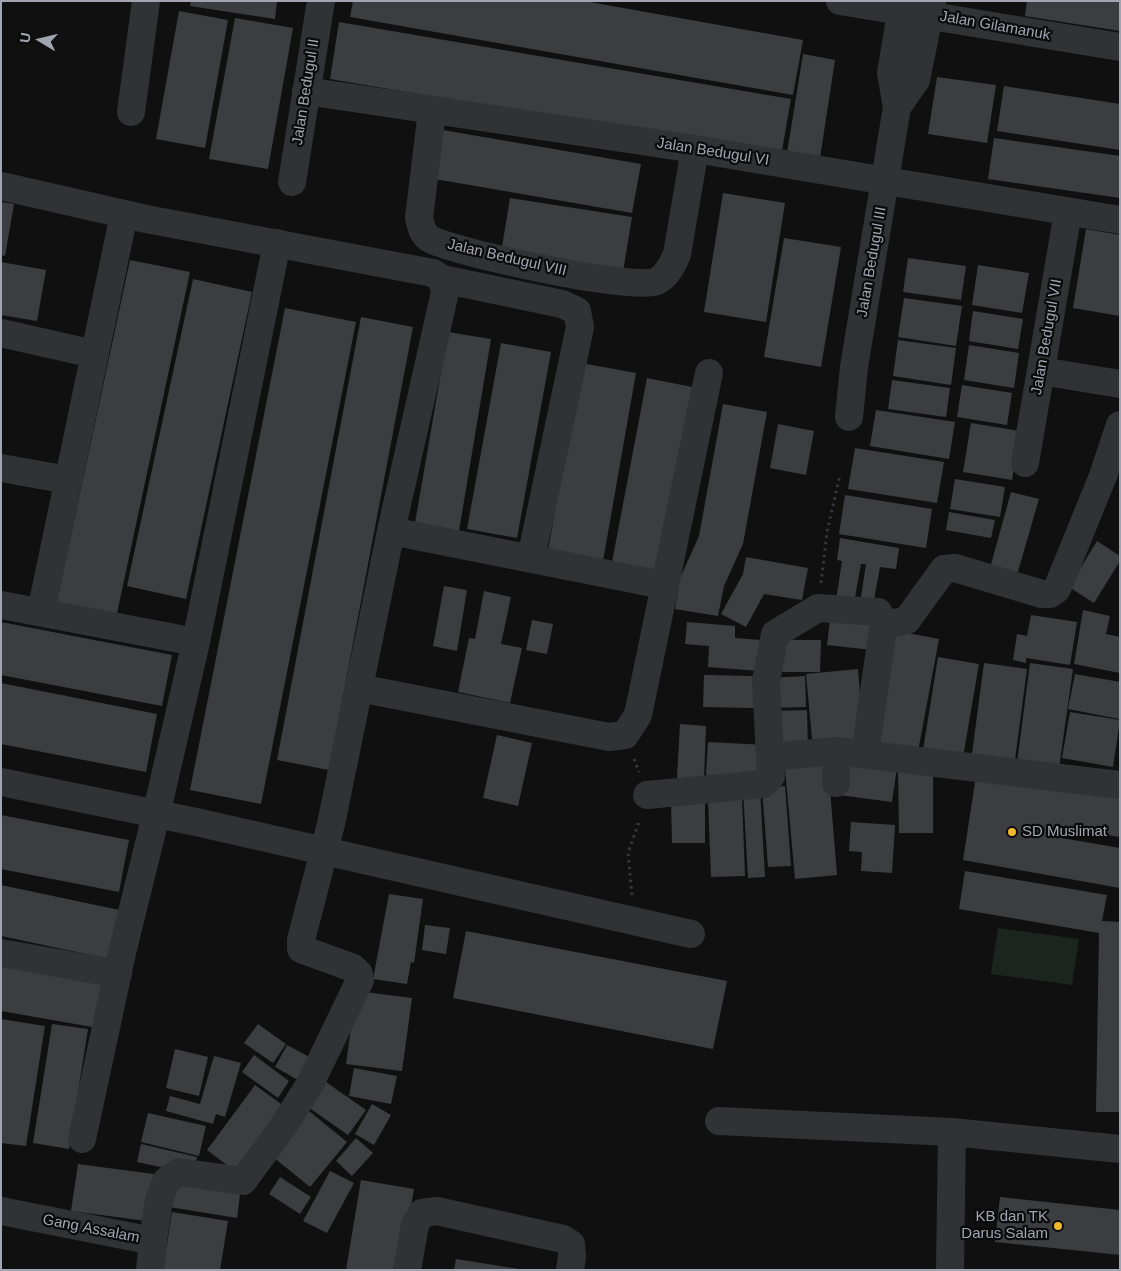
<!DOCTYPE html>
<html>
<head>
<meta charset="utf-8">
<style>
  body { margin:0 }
  #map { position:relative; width:1121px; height:1271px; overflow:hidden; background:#101011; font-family:Helvetica,sans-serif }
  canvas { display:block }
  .frame { position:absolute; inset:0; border:2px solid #a1a5b2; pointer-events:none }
  .north { position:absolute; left:15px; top:15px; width:50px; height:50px; -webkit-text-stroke:4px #0b0b0c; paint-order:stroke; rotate:279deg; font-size:14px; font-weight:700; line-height:20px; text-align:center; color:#a1a5b2 }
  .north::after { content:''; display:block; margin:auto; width:18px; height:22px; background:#a1a5b2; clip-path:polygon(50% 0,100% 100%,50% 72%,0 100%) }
</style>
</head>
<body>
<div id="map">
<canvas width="1121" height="1271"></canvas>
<div class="frame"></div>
<div class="north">U</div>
</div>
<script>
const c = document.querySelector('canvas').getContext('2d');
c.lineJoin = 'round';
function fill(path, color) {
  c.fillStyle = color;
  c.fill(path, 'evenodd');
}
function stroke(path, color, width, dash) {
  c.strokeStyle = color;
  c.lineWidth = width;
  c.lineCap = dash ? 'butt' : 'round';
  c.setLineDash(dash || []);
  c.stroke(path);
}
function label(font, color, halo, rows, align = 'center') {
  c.font = font + ' Helvetica,sans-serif';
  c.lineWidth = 4.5;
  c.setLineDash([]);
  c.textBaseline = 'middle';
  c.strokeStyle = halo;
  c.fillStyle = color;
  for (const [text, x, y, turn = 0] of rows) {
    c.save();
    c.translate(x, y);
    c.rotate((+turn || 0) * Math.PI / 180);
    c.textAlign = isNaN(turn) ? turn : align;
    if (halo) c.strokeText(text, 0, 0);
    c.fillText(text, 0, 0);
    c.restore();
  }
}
const green = new Path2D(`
  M998,928l81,11 -7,46 -81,-11z`);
const building = new Path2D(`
  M191,1h86l-2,18 -85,-13z
  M353,1h231l219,39 -10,55 -443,-78z
  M1027,1h93v30l-95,-15z
  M179,11l49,9 -23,128 -49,-9z
  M235,18l58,10 -25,141 -59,-10z
  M339,22l452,77 -10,57 -451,-77z
  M803,54l32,6 -15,98 -33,-5z
  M937,77l59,8 -9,58 -59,-9z
  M1004,86l116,18v46l-123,-19z
  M437,129l204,35 -9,49 -203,-35z
  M994,138l126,18v42l-132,-19z
  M723,193l62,10 -19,119 -62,-10z
  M510,198l122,19 -9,55 -122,-19z
  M1,202l13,2 -9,52 -4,-1z
  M1086,229l34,6v81l-47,-8z
  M784,238l57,9 -20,120 -57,-10z
  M908,258l58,8 -5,34 -58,-8z
  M130,260l60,12 -74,346 -60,-13z
  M1,262l45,8 -9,51 -36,-6z
  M978,265l51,8 -7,40 -50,-8z
  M193,279l59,13 -66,307 -59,-13z
  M904,298l58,8 -6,40 -58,-9z
  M285,308l71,14 -95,482 -71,-14z
  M973,311l50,8 -5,30 -49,-8z
  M361,317l52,10 -84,443 -52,-10z
  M448,332l43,7 -32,192 -44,-8z
  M898,340l58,8 -5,37 -58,-9z
  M501,343l50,9 -34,186 -50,-9z
  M969,345l50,8 -5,35 -50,-8z
  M581,363l55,10 -33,188 -55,-10z
  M647,378l45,9 -36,184 -44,-9z
  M892,380l58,8 -4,29 -58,-8z
  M962,385l50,8 -5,32 -50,-8z
  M723,404l44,8 -24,132 -19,42 -6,30 -43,-7 5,-31 19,-42z
  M876,410l79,12 -6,37 -79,-13z
  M971,423l49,8 -8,49 -49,-8z
  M778,424l36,7 -8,44 -36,-7z
  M855,448l89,14 -7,41 -89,-14z
  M955,479l50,8 -5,30 -50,-8z
  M1011,492l28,7 -22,76 -27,-7z
  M845,495l87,14 -6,39 -87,-14z
  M949,512l46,8 -4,18 -45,-8z
  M840,538l59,10 -3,21 -16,-2 -7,38 -13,-2 6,-39h-5l-7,39 -18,-3 6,-39 -5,-1z
  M1097,541l23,15v5l-26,42 -25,-16z
  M746,557l62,11 -6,32 -38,-6 -18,33 -25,-13 22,-40z
  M444,586l23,4 -10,61 -24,-5z
  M484,591l27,6 -10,47 21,4 -12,55 -52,-11 11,-54 6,1z
  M1083,610l27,6 -4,18 14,3v36l-46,-9z
  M831,611l44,5 -3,34 -45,-5z
  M1031,615l46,7 -7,43 -44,-7v5l-13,-3 4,-26 10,2z
  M532,620l21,4 -6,30 -21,-4z
  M1,622l171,33 -10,51 -161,-31z
  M687,622l48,4v12l26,2 -2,31 -51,-4 1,-21 -24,-2z
  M892,630l47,9 -22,118 -47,-9z
  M778,640h43l-1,32h-42z
  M938,657l41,7 -17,99 -40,-7z
  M984,663l43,6 -13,98 -43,-6z
  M1030,663l43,6 -14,99 -42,-5z
  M858,669l6,75 -51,5 -7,-75z
  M1075,674l45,8 -1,37 -51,-10z
  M704,675l50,1v32l-51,-1z
  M805,676l1,31 -37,1 -1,-30z
  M1,683l156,31 -11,58 -145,-28z
  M807,710l1,40h-34l-1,-39z
  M1070,712l50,8 -7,47 -51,-9z
  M680,724l26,2 -2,53 -27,-1z
  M497,735l35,8 -14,63 -35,-8z
  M708,742l58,3 -2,33 -58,-3z
  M827,753l10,122 -42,4 -11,-122z
  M843,760l54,7 -5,35 -53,-7z
  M898,767h35v66h-34z
  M976,776l144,17v44l-62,-10 -2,10 64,11v40l-157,-28z
  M785,786l6,80 -23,1 -6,-79z
  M760,789l5,88 -17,1 -5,-88z
  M742,798l3,78 -34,1 -3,-77z
  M705,801v42h-33l-1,-41z
  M1,815l128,25 -10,52 -118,-23z
  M851,822l44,3 -3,48 -31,-2 1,-19 -13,-1z
  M965,871l142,24 -5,26 18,1v190h-24l3,-179 -140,-24z
  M1,885l123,26 -10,49 -113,-24z
  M389,894l34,5 -9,64 -3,-1 -4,22 -34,-5z
  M425,925l25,3 -4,26 -24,-4z
  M466,931l261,50 -14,68 -260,-51z
  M1,964l105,19 -8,45 -97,-17z
  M356,991l56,7 -10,73 -56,-7z
  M1,1019l44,7 -19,120 -25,-3z
  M52,1024l36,5 -19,120 -36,-6z
  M258,1024l28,20 -13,19 -29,-20z
  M287,1045l30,16 -12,23 -30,-17z
  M175,1049l33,8 -9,39 -33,-8z
  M254,1055l35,26 -11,17 -36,-26z
  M214,1056l27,7 -16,54 -9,-3 -3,10 -47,-13 4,-15 30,8z
  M354,1068l43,8 -6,28 -42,-8z
  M326,1082l40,28 -18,25 -40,-28z
  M255,1085l33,24 -48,66 -33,-25z
  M372,1104l19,11 -17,30 -19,-11z
  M309,1111l38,31 -37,45 -37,-30z
  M148,1113l58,13 -7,30 -58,-14z
  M356,1138l17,15 -21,23 -16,-15z
  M141,1144l56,13 -4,17 -56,-12z
  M78,1164l83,11 -7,47 -83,-11z
  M330,1171l24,12 -27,50 -24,-12z
  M280,1177l31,20 -11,17 -31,-20z
  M361,1180l53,9 -14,81h-54z
  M166,1182l74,12 -3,24 -74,-12z
  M1000,1197l120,13v45l-125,-13z
  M172,1212l56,9 -8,49h-57z
  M456,1259l63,10v1h-65z`);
const path = new Path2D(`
  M821,583l6,-51 13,-57
  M634,759l5,13
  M632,895l-4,-42 12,-34`);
const minor = new Path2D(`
  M840,1l280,46
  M306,91l389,58 425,71
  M897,107l19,-27 16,-79
  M432,111l-13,107c2,9 4,18 13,22 27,13 203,52 225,41 10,-5 16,-17 20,-27l18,-105
  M131,112l15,-111
  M292,182l29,-181
  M1,186l145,33 287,54 9,6 120,25 15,7 3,16 -49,231
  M1,333l93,21
  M1041,371l79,13
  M849,417l5,-50 43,-260 -6,-34 12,-72
  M1025,463l43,-251
  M1,468l67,12
  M391,531l272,54
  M1,605l195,37
  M41,612l83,-398
  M884,622l12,1 11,-3 37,-51 11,-1 87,26h8l7,-5 46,-113 17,-51
  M359,688l250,49 16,-2 13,-20 71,-342
  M770,757l-4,-76 9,-47 43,-26 60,4 6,10 -19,132
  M1,782l195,40 495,112
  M836,783v-32
  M647,795l116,-11 8,-8 -1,-19 66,-6 284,34
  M1,953l117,21
  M719,1121l233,11
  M82,1139l40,-186 34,-138 40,-173 81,-399
  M1,1211l152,30 -3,29
  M153,1241l6,-41 7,-19 13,-9 64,9 39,-53 28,-44 50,-104 -1,-6 -6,-6 -52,-19v-9l30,-116 60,-293 54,-239 -3,-13
  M407,1270l8,-45 7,-12 15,-2 126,28 8,5 1,12 -2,14
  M950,1270l2,-138 168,17`);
const markers = [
  [1012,832,5,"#f0b82a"],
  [1058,1226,5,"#f0b82a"]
];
const streetNames = [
  ["Jalan Gilamanuk",995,26,10],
  ["Jalan Bedugul II",306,92,-81],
  ["Jalan Bedugul VI",713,152,9],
  ["Jalan Bedugul VIII",507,258,13],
  ["Jalan Bedugul III",872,262,-80],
  ["Jalan Bedugul VII",1047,337,-80],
  ["Gang Assalam",91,1229,11]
];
const poiNames = [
  ["SD Muslimat",1022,832],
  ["KB dan TK",1048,1217,"right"],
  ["Darus Salam",1048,1234,"right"]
];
fill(green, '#1c241e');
fill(building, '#3c3d41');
stroke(path, '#37383d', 3, [2.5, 4]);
stroke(minor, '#313236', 28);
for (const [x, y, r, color] of markers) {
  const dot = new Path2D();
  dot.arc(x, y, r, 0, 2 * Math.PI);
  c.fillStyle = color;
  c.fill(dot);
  stroke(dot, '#0b0b0c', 2);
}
label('15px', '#a1a5b2', '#0b0b0c', streetNames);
label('15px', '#a1a5b2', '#0b0b0c', poiNames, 'left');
</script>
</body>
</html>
